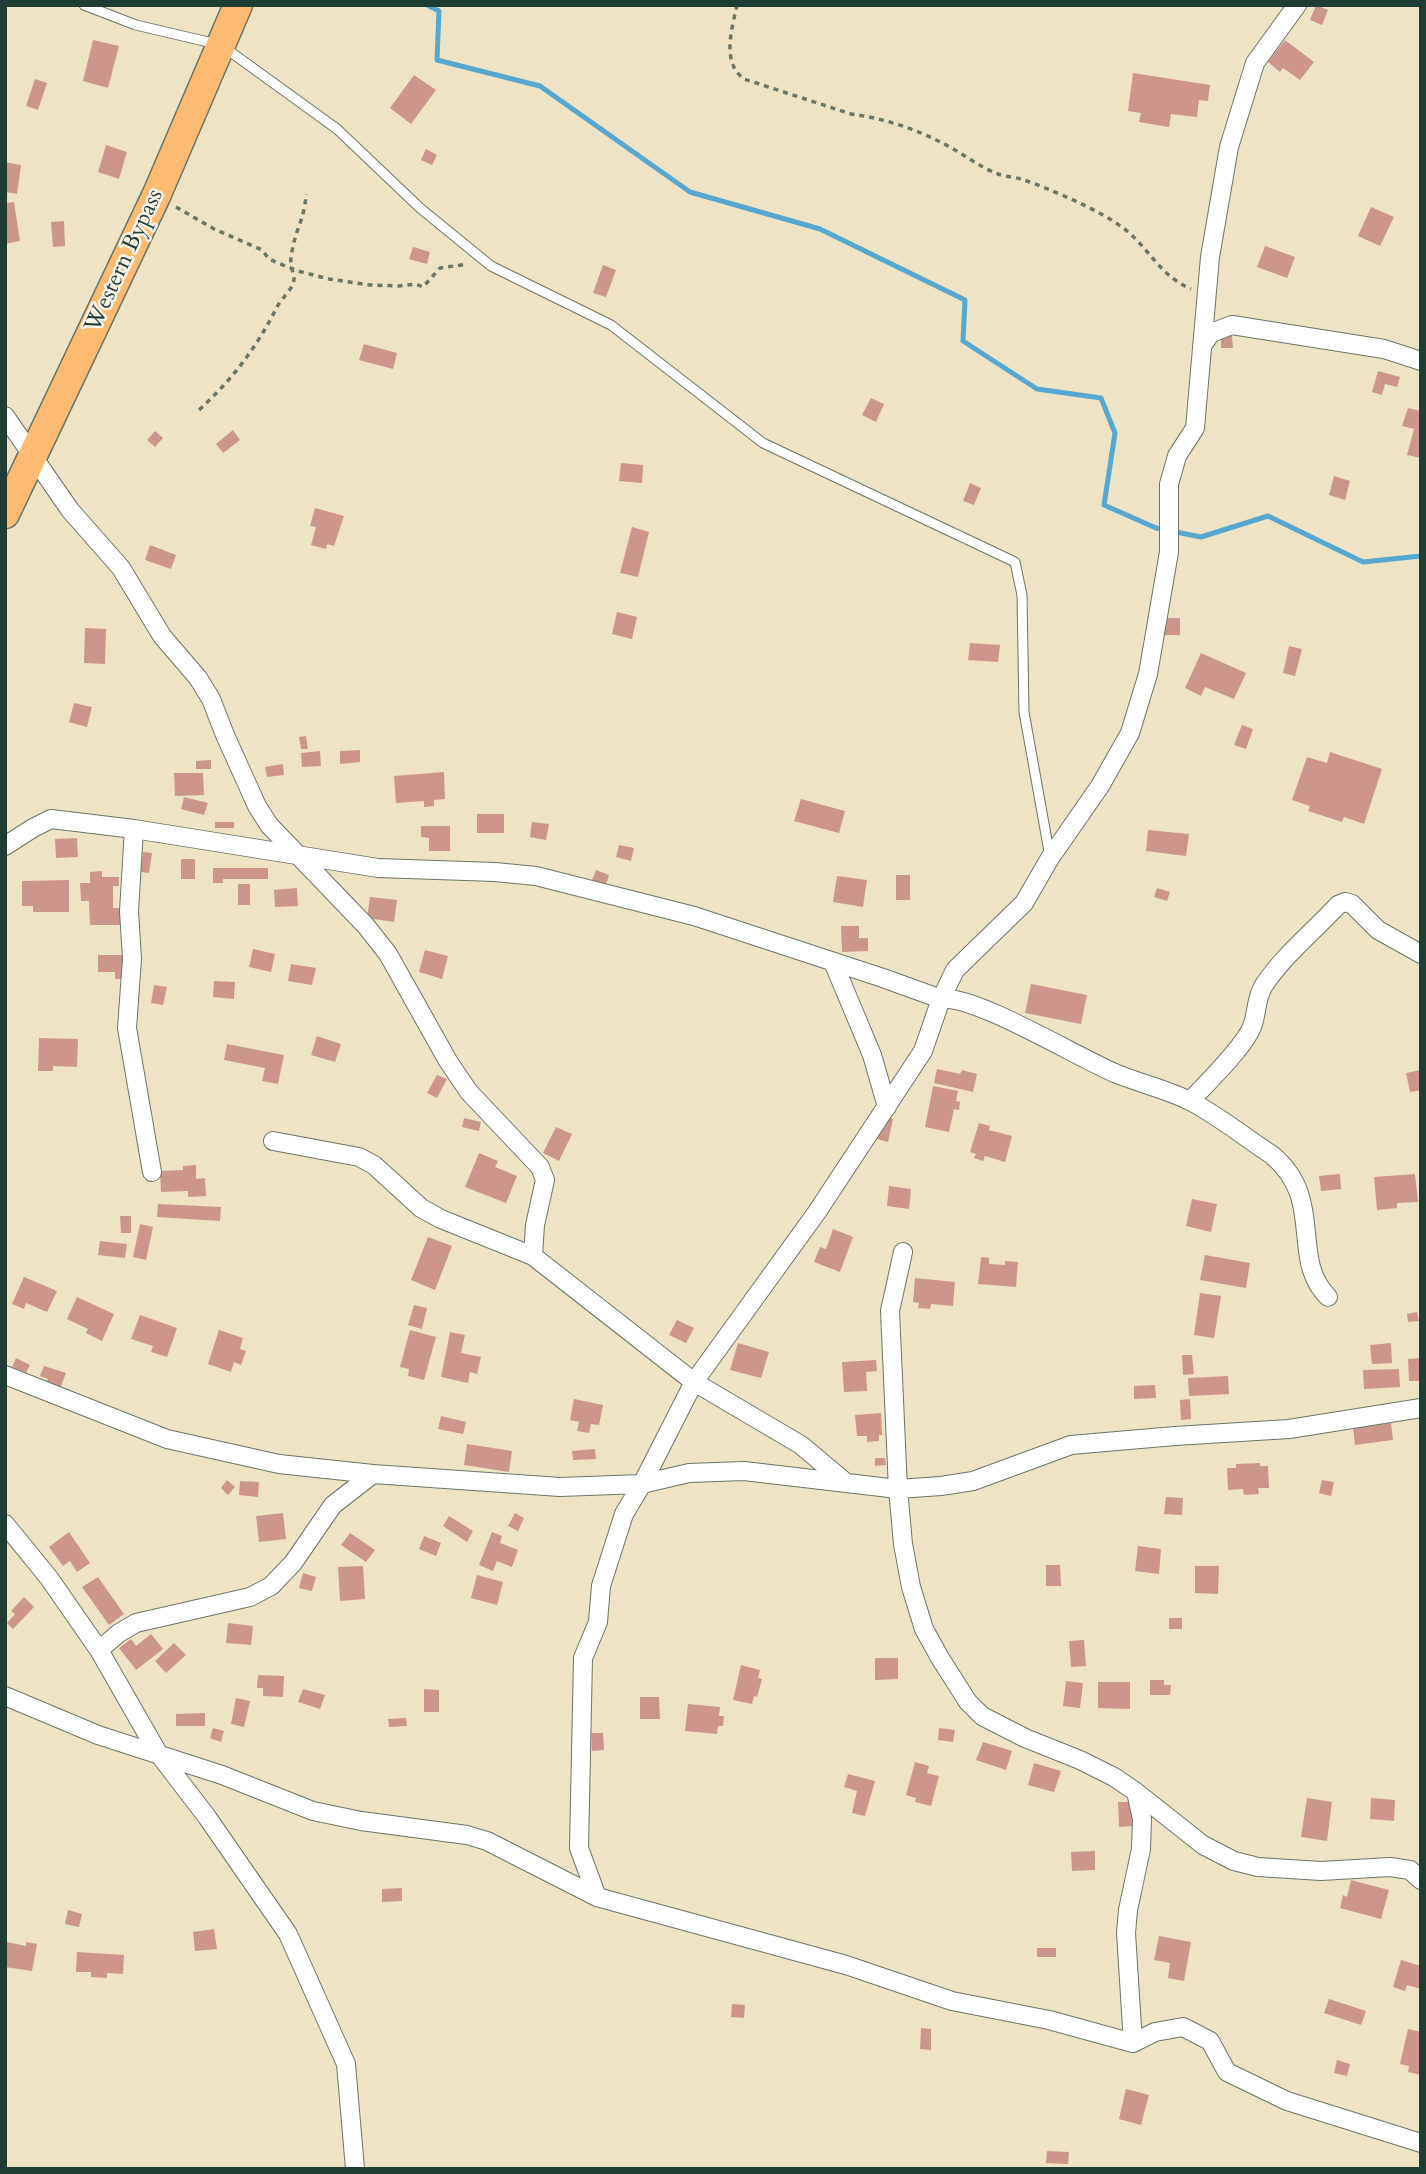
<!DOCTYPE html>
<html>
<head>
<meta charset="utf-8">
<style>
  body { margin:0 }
  #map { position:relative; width:1426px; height:2174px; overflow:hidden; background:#efe3c5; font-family:Cardo,serif }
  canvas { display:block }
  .frame { position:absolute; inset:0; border:7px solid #1f3d34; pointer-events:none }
</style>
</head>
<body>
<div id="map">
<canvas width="1426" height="2174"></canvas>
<div class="frame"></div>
</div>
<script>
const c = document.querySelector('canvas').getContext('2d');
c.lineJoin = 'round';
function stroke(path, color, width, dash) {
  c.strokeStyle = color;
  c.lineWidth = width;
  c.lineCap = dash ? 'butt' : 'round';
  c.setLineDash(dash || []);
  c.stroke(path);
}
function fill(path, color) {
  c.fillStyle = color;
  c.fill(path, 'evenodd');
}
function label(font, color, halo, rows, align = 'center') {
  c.font = font + ' Cardo,serif';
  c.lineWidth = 5;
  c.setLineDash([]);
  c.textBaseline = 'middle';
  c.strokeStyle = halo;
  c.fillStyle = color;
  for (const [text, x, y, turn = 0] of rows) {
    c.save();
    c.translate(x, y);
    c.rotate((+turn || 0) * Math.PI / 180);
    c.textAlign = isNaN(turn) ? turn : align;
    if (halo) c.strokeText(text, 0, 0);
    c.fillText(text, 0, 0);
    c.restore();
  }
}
const stream = new Path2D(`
  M427,5l12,6 -2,49 103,26 150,106 130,37 145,71 -2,41 74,48 64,9 14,35 -11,72 52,23 45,9 67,-21 95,46 58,-6`);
const building = new Path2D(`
  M1316,5l12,5 -6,15 -12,-5z
  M93,40l26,6 -11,42 -25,-7z
  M1285,40l29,22 -14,18 -17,-12 -3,4 -12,-10z
  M1133,73l77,12 -2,16 -9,-1 -2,17 -26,-3 -2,13 -30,-5 2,-9 -13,-2z
  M414,75l22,15 -25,34 -21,-16z
  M35,79l12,4 -9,27 -12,-4z
  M106,145l21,7 -8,27 -21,-7z
  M426,149l11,6 -5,10 -11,-5z
  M5,162l16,3 -4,29 -12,-2z
  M14,202l6,39 -15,3v-41z
  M1371,207l23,10 -14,29 -22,-10z
  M64,221l1,25 -12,1 -2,-25z
  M1265,246l30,11 -8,21 -30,-11z
  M413,247l17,5 -3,12 -18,-5z
  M603,265l13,5 -10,27 -13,-4z
  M1221,336h11l1,12h-12z
  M364,344l33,9 -4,16 -34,-9z
  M1378,371l22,6 -3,10 -12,-3 -3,11 -10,-3z
  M871,398l13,6 -8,18 -14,-7z
  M1408,408l13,3v47l-14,-3 7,-26 -12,-3z
  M233,430l7,10 -17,13 -7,-9z
  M155,431l8,7 -8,9 -8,-7z
  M621,463l22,2 -1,18 -23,-2z
  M1334,476l16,5 -5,19 -16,-5z
  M970,483l11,5 -7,17 -11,-4z
  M315,508l29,8 -10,30 -7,-2 -1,5 -15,-4 5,-18 -6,-1z
  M632,527l17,5 -11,45 -18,-4z
  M150,545l26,10 -5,14 -26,-9z
  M617,612l20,5 -5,22 -20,-5z
  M1159,618h21v17h-21z
  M85,628l21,1 -1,35 -21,-1z
  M970,643l30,2 -2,17 -30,-2z
  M1289,646l13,3 -7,27 -12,-3z
  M1201,653l45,20 -12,26 -29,-12 -4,9 -16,-8z
  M74,703l18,4 -5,20 -18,-5z
  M1242,725l11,4 -7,20 -12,-4z
  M306,736l2,13h-7l-2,-12z
  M360,750v12l-20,2v-13z
  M320,751l1,15 -19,1 -1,-14z
  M1330,752l52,17 -18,55 -20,-7 -2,5 -34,-11 2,-5 -18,-6 15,-43 20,6z
  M211,760v9h-15v-8z
  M283,764l1,11 -17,2 -2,-10z
  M444,772l1,27 -11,1v6l-10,1v-6l-28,2 -2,-27z
  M174,773h29l1,22 -29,1z
  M184,797l24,6 -4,12 -23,-6z
  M801,799l44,12 -6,22 -45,-12z
  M477,814h27v19h-27z
  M215,822h19v6h-19z
  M532,822l17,2 -3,16 -16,-3z
  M421,826h29v25h-21v-13l-8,-1z
  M1148,830l41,4 -3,22 -40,-5z
  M77,838l1,19 -22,1 -1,-19z
  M619,845l15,3 -3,13 -15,-4z
  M143,852l9,1 -3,20 -9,-1z
  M181,859h14v20h-14z
  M213,868h55v11h-45v4h-10z
  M596,870l13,5 -4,13 -14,-5z
  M102,871v6h17v9h-6v22h8v17h-31l-1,-24h-8l-1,-18h10v-11z
  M896,875h14v25h-14z
  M837,876l30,4 -4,27 -30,-5z
  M69,880v32h-36v-6h-11v-25z
  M238,884h12v21h-12z
  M297,888l1,18 -23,1 -1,-17z
  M1157,888l13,4 -3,9 -13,-4z
  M370,897l27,3 -3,22 -27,-4z
  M841,926h18v12h9v13l-26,1z
  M253,949l22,5 -4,18 -22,-5z
  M425,950l23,6 -6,23 -23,-7z
  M98,955h29l1,17h-6v7h-7v-7h-17z
  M291,964l25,4 -4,17 -24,-4z
  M214,981l21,1 -1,17 -21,-2z
  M1031,984l56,11 -6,29 -56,-11z
  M154,985l13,2 -4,18 -12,-2z
  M317,1036l24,8 -6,18 -24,-7z
  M39,1038l39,1 -1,28 -24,-1v5h-15z
  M227,1044l57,11 -6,29 -16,-3 3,-13 -41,-8z
  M937,1069l23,5 2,-4 15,4 -4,18 -39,-9z
  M1421,1070v20l-11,2 -4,-19z
  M437,1075l10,4 -10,19 -10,-5z
  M933,1086l25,5 -2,10 4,1 -1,8 -5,-1 -5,23 -24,-5z
  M882,1116l11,3 -5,23 -11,-3z
  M464,1118l17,4 -2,9 -17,-4z
  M979,1123l11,3 -1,4 23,6 -7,26 -20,-6 -2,5 -9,-3 2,-4 -6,-2z
  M556,1127l16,7 -13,27 -16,-8z
  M479,1153l19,8 -3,6 22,9 -11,27 -41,-16z
  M196,1165v14l9,-1 1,18 -18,1v-6l-27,1 -1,-21 23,-1v-4z
  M1340,1174l1,15 -20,2 -2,-15z
  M1415,1174l3,28 -21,1v5l-20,2 -3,-33z
  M889,1186l22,3 -2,20 -22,-3z
  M1192,1199l25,5 -6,28 -25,-6z
  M158,1204l63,3 -1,14 -63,-4z
  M120,1216h11v17h-10z
  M140,1224l13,3 -7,33 -13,-3z
  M833,1229l20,8 -13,35 -26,-10 6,-15 6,2z
  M428,1237l24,9 -17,44 -24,-10z
  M100,1241l27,3 -2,14 -27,-3z
  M1205,1255l45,8 -4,25 -46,-8z
  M981,1257l8,1v6l16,1v-4l13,1 -2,25 -38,-3z
  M24,1277l33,14 -10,21 -21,-9 -2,6 -12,-5z
  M915,1278l40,4 -2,24 -22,-2 -1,5 -12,-1 1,-5 -6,-1z
  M1200,1293l21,3 -7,42 -20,-3z
  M77,1297l37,17 -12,27 -16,-8 2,-4 -21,-10z
  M414,1305l13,3 -5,21 -14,-4z
  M1417,1312l2,9 -11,1 -1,-8z
  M140,1315l37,13 -10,29 -16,-5 2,-6 -22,-7z
  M677,1320l17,8 -8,15 -17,-8z
  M219,1330l24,8 -3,11 6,2 -5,14 -7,-3 -3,10 -23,-8z
  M410,1330l26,7 -12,43 -16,-4 1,-7 -9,-2z
  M450,1332l15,3 -4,18 20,4 -4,17 -7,-2 -2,11 -27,-6z
  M738,1343l31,9 -8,26 -31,-8z
  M1391,1343l1,20 -20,1 -2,-19z
  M1182,1355h10l2,19 -11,1z
  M16,1358l14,7 -4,8 -14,-6z
  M1421,1358v23h-12l-1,-22z
  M876,1360l1,11 -11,1 1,19 -23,1 -2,-30z
  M44,1366l22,7 -7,18 -14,-5 3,-7 -8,-3z
  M1399,1369l1,18 -36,2 -1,-19z
  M1228,1376l1,18 -40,2 -1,-18z
  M1155,1385l1,13 -22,1v-13z
  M574,1399l29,6 -4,20 -8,-1 -2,9 -12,-2 2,-9 -9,-2z
  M1190,1399l1,20 -10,1 -1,-20z
  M881,1413l1,22h-3v6l-12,1v-6h-10l-2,-21z
  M441,1416l25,6 -3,12 -25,-5z
  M1391,1423l2,17 -38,5 -2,-17z
  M467,1444l45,7 -3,21 -45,-7z
  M595,1449l1,10 -23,1 -1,-9z
  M875,1458h10l1,7 -11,1z
  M1260,1463v3h8l1,22h-11l1,6 -15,1 -1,-6 -15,1 -1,-22h9v-4z
  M227,1480l8,7 -7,8 -7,-7z
  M1322,1480l12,2 -3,14 -12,-3z
  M240,1481l19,1 -1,15 -19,-2z
  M1166,1497l17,1 -1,17 -18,-1z
  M283,1513l3,26 -27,3 -3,-26z
  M515,1513l9,5 -6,13 -10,-5z
  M449,1516l24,15 -6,11 -24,-16z
  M69,1532l21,31 -13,9 -7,-11 -7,5 -14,-19z
  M492,1532l10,4 -2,7 18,7 -6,17 -15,-6 -4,10 -14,-6z
  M350,1533l25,17 -9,12 -25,-17z
  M424,1536l17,7 -5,13 -17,-7z
  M1138,1546l23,3 -2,25 -24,-3z
  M1046,1565h14l1,21h-15z
  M363,1566l2,33 -25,2 -2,-34z
  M1195,1566h24l-1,28 -23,-1z
  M303,1573l13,4 -4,14 -13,-3z
  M477,1575l26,7 -6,23 -26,-7z
  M98,1577l26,37 -15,11 -27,-38z
  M24,1597l10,10 -21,22 -6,-6 8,-9 -4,-3z
  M1169,1618h13v11h-13z
  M228,1623l25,3 -2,19 -25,-2z
  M151,1634l12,15 -27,21 -17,-22 12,-9 5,7z
  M1084,1640l2,26 -15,1 -2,-26z
  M174,1643l12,12 -20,18 -11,-12z
  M875,1658h23v21l-23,1z
  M741,1665l19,5 -2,8 4,1 -5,18 -3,-1 -2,8 -19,-4z
  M258,1675l26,1 -1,21 -20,-1v-8h-6z
  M1150,1680h14v5h7l-1,10h-20z
  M1066,1681l17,2 -3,25 -17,-2z
  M1098,1682h32v27l-32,-1z
  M303,1689l22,6 -5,14 -22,-7z
  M424,1689l15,1v22h-15z
  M640,1697h19l1,22h-20z
  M236,1698l14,3 -6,26 -13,-3z
  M688,1704l32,3 -1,9h5l-1,10h-5l-1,8 -32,-3z
  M205,1713v13h-29v-12z
  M406,1718l1,8 -18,1 -1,-8z
  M213,1728l11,3 -3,11 -11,-4z
  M939,1728l16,2 -2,12 -15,-2z
  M591,1733h12l1,17 -12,1z
  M983,1742l29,9 -6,19 -30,-10z
  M915,1762l14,4 -2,7 12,3 -8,30 -16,-4 1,-4 -10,-3z
  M1034,1763l27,8 -7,21 -26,-7z
  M848,1774l27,7 -10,35 -13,-3 5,-22 -13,-4z
  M1307,1798l25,4 -5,39 -26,-4z
  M1371,1798l24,2 -1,21 -24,-2z
  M1118,1802h14l1,24 -14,1z
  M1095,1851v19l-23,1 -1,-19z
  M1351,1880l38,10 -8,29 -41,-11 3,-13 4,2z
  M402,1888v13l-20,1v-13z
  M68,1910l14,4 -3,13 -14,-3z
  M214,1929l3,20 -22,2 -2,-19z
  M1159,1936l32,6 -7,39 -16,-3 2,-15 -16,-3z
  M7,1942l19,4v-4l11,2 -5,27 -27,-4z
  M1037,1948h19v9h-19z
  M77,1952l47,3 -1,19 -16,-1v5l-16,-1v-5h-15z
  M1401,1960l20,6v23l-14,-4 -2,6 -12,-4z
  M1329,1999l37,12 -5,14 -37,-12z
  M732,2004l13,1 -1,13 -13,-1z
  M921,2028l10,1v21l-11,-1z
  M1408,2029l13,3v43l-13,-3 1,-6 -9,-2z
  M1337,2060l13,4 -3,12 -13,-3z
  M1126,2089l23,6 -8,30 -22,-6z
  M1047,2151l22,1 -1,12 -22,-1z`);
const path = new Path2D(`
  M737,5c-5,24 -16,57 7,74l107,35c31,4 63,14 91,29 19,9 37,24 56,31 8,3 18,3 26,6 26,9 70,28 92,43 32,20 40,51 75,66
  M176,207l38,22 48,21 7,9 9,4 20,8 31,8 41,6 29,1 17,-2 7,3 17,-19 28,-4
  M199,410c33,-30 58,-63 78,-103 5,-10 16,-17 17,-28 0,-5 -3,-11 -3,-16 -1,-7 2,-15 3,-21 5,-19 11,-27 12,-48`);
const lane = new Path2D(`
  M84,5l52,20 85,20 116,84 83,79 71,58 120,59 152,118 252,119 7,33 2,117 26,145`);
const street = new Path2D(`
  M1202,346l9,-13 21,-8 152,24 37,12
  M5,416l65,94 51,58 41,68 36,42 13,21 14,36 32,71 12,19 97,101 22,28 60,107 21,31 71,75 5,13 -10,45 -2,31 161,126 107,63 44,37
  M134,829l-5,82 3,48 -5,69 25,144
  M5,846l28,-18 18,-9 83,10 244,39 117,4 41,4 158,40 189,62 58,21c33,-5 139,60 176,75 25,10 52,16 75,28 28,15 54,36 80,53 54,45 17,103 56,142
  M833,962l39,93 15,52
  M1190,1101c17,-18 49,-49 60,-70 8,-14 4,-30 14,-46 20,-30 50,-54 74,-80l7,-3 7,2 26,26 43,24
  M273,1141l86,16 15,8 47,43 20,11 92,37
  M903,1252l-13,59 8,178 5,55 8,43 13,42 16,29 28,44 14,14 43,22 55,22 34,17 22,15 6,27 -1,30 -13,61 -2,23 7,110
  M5,1375l162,64 112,25 94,10 187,13 82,-3 47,-11 55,-2 154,18 43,-3 32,-5 98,-36 104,-9 114,-7 132,-21
  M5,1524l44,54 50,72 59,103 49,64 81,117 58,130 9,105
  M99,1650l20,-17 17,-10 114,-26 21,-11 22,-23 40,-58 40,-31
  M5,1696l93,39 124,40 91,36 48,10 106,14 20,6 110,56 249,68 106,36 97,19 84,23 22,-11 28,-5 27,14 17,31 60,29 134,42
  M1136,1792l67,53 31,16 24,6 63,4 69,-4 20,3 11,10
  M597,1897l-18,-49 4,-190 15,-36 3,-36 23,-72 18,-30 52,-102 123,-170 106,-161 18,-52 14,-29 69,-67 26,-45 50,-72 30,-53 18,-59 21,-122v-68l8,-28 18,-28 15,-171 19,-110 26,-84 42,-58`);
const primary = new Path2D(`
  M5,514l152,-320 81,-189`);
const streetNames = [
  ["Western Bypass",125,261,-65]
];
stroke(stream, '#56a8d1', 5);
fill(building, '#cd968d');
stroke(lane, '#687767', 11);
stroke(street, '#687767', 20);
stroke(primary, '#687767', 31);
stroke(path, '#687767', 3.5, [5, 5]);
stroke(lane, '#fff', 9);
stroke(street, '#fff', 18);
stroke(primary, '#febb71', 28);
label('23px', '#1f3d34', '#f7f3e8', streetNames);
</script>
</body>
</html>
